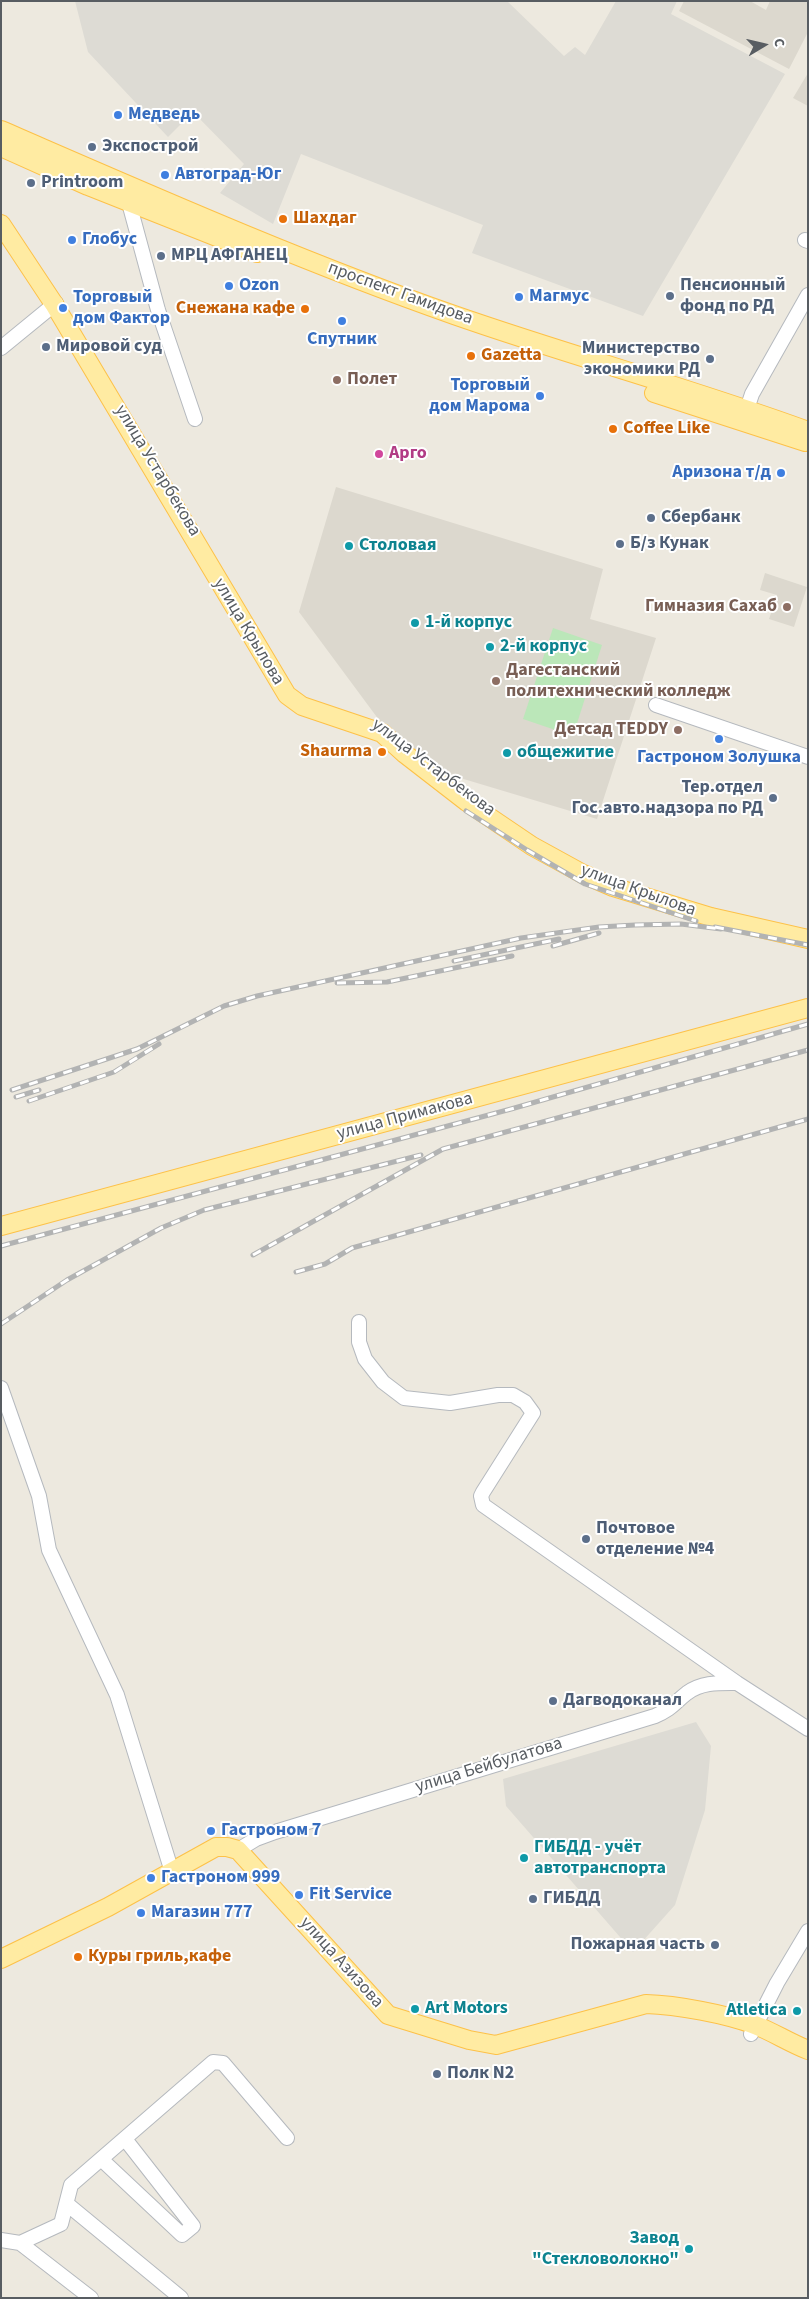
<!DOCTYPE html>
<html>
<head>
<meta charset="utf-8">
<style>
  body { margin:0 }
  #map { position:relative; width:809px; height:2299px; overflow:hidden; background:#ede9df; font-family:"Source Sans 3",sans-serif }
  canvas { display:block }
  .frame { position:absolute; inset:0; border:2px solid #585d62; pointer-events:none }
  .north { position:absolute; left:739px; top:20px; width:50px; height:50px; -webkit-text-stroke:4px #fff; paint-order:stroke; rotate:81deg; font-size:14px; font-weight:700; line-height:20px; text-align:center; color:#585d62 }
  .north::after { content:''; display:block; margin:auto; width:18px; height:22px; background:#585d62; clip-path:polygon(50% 0,100% 100%,50% 72%,0 100%) }
</style>
</head>
<body>
<div id="map">
<canvas width="809" height="2299"></canvas>
<div class="frame"></div>
<div class="north">С</div>
</div>
<script>
const c = document.querySelector('canvas').getContext('2d');
c.lineJoin = 'round';
function fill(path, color) {
  c.fillStyle = color;
  c.fill(path, 'evenodd');
}
function stroke(path, color, width, dash) {
  c.strokeStyle = color;
  c.lineWidth = width;
  c.lineCap = dash ? 'butt' : 'round';
  c.setLineDash(dash || []);
  c.stroke(path);
}
function label(font, color, halo, rows, align = 'center') {
  c.font = font + ' "Source Sans 3",sans-serif';
  c.lineWidth = 4;
  c.setLineDash([]);
  c.textBaseline = 'middle';
  c.strokeStyle = halo;
  c.fillStyle = color;
  for (const [text, x, y, turn = 0] of rows) {
    c.save();
    c.translate(x, y);
    c.rotate((+turn || 0) * Math.PI / 180);
    c.textAlign = isNaN(turn) ? turn : align;
    if (halo) c.strokeText(text, 0, 0);
    c.fillText(text, 0, 0);
    c.restore();
  }
}
const industrial = new Path2D(`
  M75,1h432l57,55 11,-9 10,8 31,-54h61l-6,13 114,60 -142,242 -171,-63 11,-28 -182,-71 -28,70 -53,-31 24,-29 -51,-52 -25,25 -80,-85z
  M696,1722l15,24 -6,64 -30,95 -42,47 -127,-146 -3,-27z`);
const education = new Path2D(`
  M684,1h66l16,9 4,-9h38v31l-19,37 -110,-58z
  M808,73v33l-15,-8z
  M336,487l267,82 -13,50 66,19 -59,181 -150,-45 -65,-50 -83,-112z
  M765,573l42,14 -13,40 -25,-8 8,-24 -17,-5z`);
const green = new Path2D(`
  M553,628l49,17 -29,91 -50,-17z`);
const minor = new Path2D(`
  M129,203l29,107 37,109
  M805,240l3,1
  M1,348l55,-45
  M749,418l-2,-9 5,-15 56,-99
  M656,705l152,52
  M359,1322v20l6,17 18,23 21,16 46,5 48,-8h15l12,7 8,11 -50,79 -2,4 2,9 254,178 71,46
  M1,1388l38,108 10,54 68,145 55,177
  M238,1850l18,-11 19,-7 380,-116c17,-7 19,-13 32,-23 15,-11 32,-10 50,-10
  M751,2034l26,-51 31,-52
  M101,2159l81,76 11,-9 -68,-87
  M67,2204l114,94
  M1,2240l19,3 41,-19 10,-39 142,-123 10,1 64,75
  M20,2243l71,55`);
const major = new Path2D(`
  M1,130c150,65 299,131 453,185 117,41 237,73 354,116
  M1,147l87,39 169,67
  M1,224l53,80 233,391 15,11 80,27 23,21 62,48 65,44 51,28 30,13 98,30 97,22
  M654,393l151,49
  M1,1226l807,-218
  M1,1959l107,-52 108,-60h11l11,3 150,165 81,25 27,5 150,-41c31,1 80,10 109,21 18,7 35,18 53,25`);
const rail = new Path2D(`
  M466,811l61,39 58,34 111,37
  M715,927l93,18
  M553,946l46,-13
  M454,961l105,-22
  M337,983l50,-1 125,-26
  M12,1090l125,-41 87,-43 33,-10 264,-58 78,-11 36,-2 46,-1 40,5
  M16,1097l23,-7
  M29,1101l85,-29 45,-28
  M1,1246l510,-137 297,-85
  M253,1255l190,-106 365,-99
  M296,1272l29,-8 27,-16 456,-129
  M1,1324l66,-44 94,-52 43,-18 217,-55`);
const markers = [
  [118,115,5,"#3f7fe0"],
  [92,147,5,"#5c6f8a"],
  [165,175,5,"#3f7fe0"],
  [31,183,5,"#5c6f8a"],
  [283,219,5,"#e8710a"],
  [72,240,5,"#3f7fe0"],
  [161,256,5,"#5c6f8a"],
  [229,286,5,"#3f7fe0"],
  [670,296,5,"#5c6f8a"],
  [519,297,5,"#3f7fe0"],
  [63,308,5,"#3f7fe0"],
  [305,309,5,"#e8710a"],
  [342,321,5,"#3f7fe0"],
  [46,347,5,"#5c6f8a"],
  [471,356,5,"#e8710a"],
  [710,359,5,"#5c6f8a"],
  [337,380,5,"#8d6e63"],
  [540,396,5,"#3f7fe0"],
  [613,429,5,"#e8710a"],
  [379,454,5,"#d1479c"],
  [781,473,5,"#3f7fe0"],
  [651,518,5,"#5c6f8a"],
  [620,544,5,"#5c6f8a"],
  [349,546,5,"#0f9aa8"],
  [787,607,5,"#8d6e63"],
  [415,623,5,"#0f9aa8"],
  [490,647,5,"#0f9aa8"],
  [496,681,5,"#8d6e63"],
  [678,730,5,"#8d6e63"],
  [719,739,5,"#3f7fe0"],
  [382,752,5,"#e8710a"],
  [507,753,5,"#0f9aa8"],
  [773,798,5,"#5c6f8a"],
  [586,1539,5,"#5c6f8a"],
  [553,1701,5,"#5c6f8a"],
  [211,1831,5,"#3f7fe0"],
  [524,1858,5,"#0f9aa8"],
  [151,1878,5,"#3f7fe0"],
  [299,1895,5,"#3f7fe0"],
  [533,1899,5,"#5c6f8a"],
  [141,1913,5,"#3f7fe0"],
  [715,1945,5,"#5c6f8a"],
  [78,1957,5,"#e8710a"],
  [415,2009,5,"#0f9aa8"],
  [797,2011,5,"#0f9aa8"],
  [437,2074,5,"#5c6f8a"],
  [689,2249,5,"#0f9aa8"]
];
const shopNames = [
  ["Медведь",128,115],
  ["Автоград-Юг",175,175],
  ["Глобус",82,240],
  ["Ozon",239,286],
  ["Магмус",529,297],
  ["Торговый",73,298],
  ["дом Фактор",73,319],
  ["Спутник",342,340,"center"],
  ["Торговый",530,386,"right"],
  ["дом Марома",530,407,"right"],
  ["Аризона т/д",771,473,"right"],
  ["Гастроном Золушка",719,758,"center"],
  ["Гастроном 7",221,1831],
  ["Гастроном 999",161,1878],
  ["Fit Service",309,1895],
  ["Магазин 777",151,1913]
];
const serviceNames = [
  ["Экспострой",102,147],
  ["Printroom",41,183],
  ["МРЦ АФГАНЕЦ",171,256],
  ["Пенсионный",680,286],
  ["фонд по РД",680,307],
  ["Мировой суд",56,347],
  ["Министерство",700,349,"right"],
  ["экономики РД",700,370,"right"],
  ["Сбербанк",661,518],
  ["Б/з Кунак",630,544],
  ["Тер.отдел",763,788,"right"],
  ["Гос.авто.надзора по РД",763,809,"right"],
  ["Почтовое",596,1529],
  ["отделение №4",596,1550],
  ["Дагводоканал",563,1701],
  ["ГИБДД",543,1899],
  ["Пожарная часть",705,1945,"right"],
  ["Полк N2",447,2074]
];
const foodNames = [
  ["Шахдаг",293,219],
  ["Снежана кафе",295,309,"right"],
  ["Gazetta",481,356],
  ["Coffee Like",623,429],
  ["Shaurma",372,752,"right"],
  ["Куры гриль,кафе",88,1957]
];
const streetNames = [
  ["проспект Гамидова",400,294,20],
  ["улица Устарбекова",157,471,59],
  ["улица Крылова",248,632,59],
  ["улица Устарбекова",433,768,37],
  ["улица Крылова",638,891,20],
  ["улица Примакова",405,1117,-15],
  ["улица Бейбулатова",489,1766,-17],
  ["улица Азизова",341,1963,48]
];
const educationNames = [
  ["Полет",347,380],
  ["Гимназия Сахаб",777,607,"right"],
  ["Дагестанский",506,671],
  ["политехнический колледж",506,692],
  ["Детсад TEDDY",668,730,"right"]
];
const hotelNames = [
  ["Арго",389,454]
];
const cultureNames = [
  ["Столовая",359,546],
  ["1-й корпус",425,623],
  ["2-й корпус",500,647],
  ["общежитие",517,753],
  ["ГИБДД - учёт",534,1848],
  ["автотранспорта",534,1869],
  ["Art Motors",425,2009],
  ["Atletica",787,2011,"right"],
  ["Завод",679,2239,"right"],
  ["\"Стекловолокно\"",679,2260,"right"]
];
fill(industrial, '#dddbd4');
fill(education, '#dcd8ce');
fill(green, '#bbe7b9');
stroke(minor, '#b5b9be', 16);
stroke(major, '#fdc148', 20);
stroke(minor, '#fff', 14);
stroke(major, '#ffeba2', 18);
stroke(rail, '#b2b3b3', 5);
stroke(rail, '#fff', 3, [9]);
for (const [x, y, r, color] of markers) {
  const dot = new Path2D();
  dot.arc(x, y, r, 0, 2 * Math.PI);
  c.fillStyle = color;
  c.fill(dot);
  stroke(dot, '#fff', 2);
}
label('bold 18px', '#366cbe', '#fff', shopNames, 'left');
label('bold 18px', '#4e5e75', '#fff', serviceNames, 'left');
label('bold 18px', '#c56008', '#fff', foodNames, 'left');
label('18px', '#585d62', '#fff', streetNames);
label('bold 18px', '#785e54', '#fff', educationNames, 'left');
label('bold 18px', '#b23c85', '#fff', hotelNames, 'left');
label('bold 18px', '#0d838f', '#fff', cultureNames, 'left');
</script>
</body>
</html>
